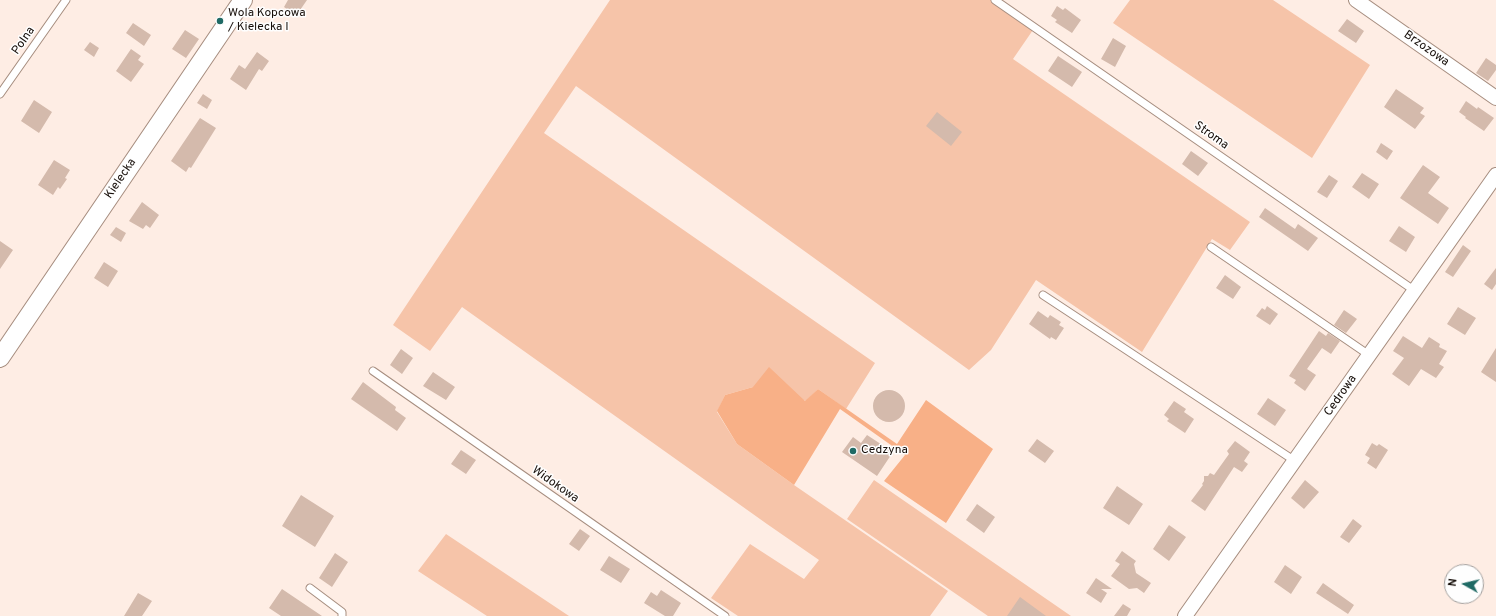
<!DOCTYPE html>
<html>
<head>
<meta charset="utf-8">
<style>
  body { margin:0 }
  #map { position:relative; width:1496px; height:616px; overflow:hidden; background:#feede4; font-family:Overpass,sans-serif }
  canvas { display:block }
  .north { position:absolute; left:1444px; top:564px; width:40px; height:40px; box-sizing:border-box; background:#fefefe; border:1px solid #a19e9c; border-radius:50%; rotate:278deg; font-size:11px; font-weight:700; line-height:16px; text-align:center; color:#150d08 }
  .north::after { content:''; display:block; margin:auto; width:14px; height:18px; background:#1f6a65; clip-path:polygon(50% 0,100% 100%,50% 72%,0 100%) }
</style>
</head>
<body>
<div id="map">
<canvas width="1496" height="616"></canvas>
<div class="north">N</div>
</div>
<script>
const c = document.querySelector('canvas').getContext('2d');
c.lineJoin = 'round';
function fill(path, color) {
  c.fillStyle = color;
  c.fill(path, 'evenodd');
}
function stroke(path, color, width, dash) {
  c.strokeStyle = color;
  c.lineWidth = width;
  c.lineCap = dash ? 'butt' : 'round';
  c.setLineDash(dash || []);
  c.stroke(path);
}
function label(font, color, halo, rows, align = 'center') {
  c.font = font + ' Overpass,sans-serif';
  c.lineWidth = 3;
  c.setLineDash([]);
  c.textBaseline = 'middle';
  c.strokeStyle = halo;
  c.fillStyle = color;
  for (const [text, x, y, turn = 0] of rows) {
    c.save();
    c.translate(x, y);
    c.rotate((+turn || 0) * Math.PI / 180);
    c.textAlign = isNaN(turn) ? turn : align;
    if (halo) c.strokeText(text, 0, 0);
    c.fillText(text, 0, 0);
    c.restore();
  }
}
const green = new Path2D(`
  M610,0h385l40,27 -22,32 237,163 -20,28 -18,-11 -70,113 -106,-72 -45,70 -22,20 -393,-284 -32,47 331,230 -29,46 -28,-20 -12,12 -53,-14 -28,8 -8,17 20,32 57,41 154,106 -18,25h-192l-27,-18 39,-54 54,35 15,-19 -52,-36 -305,-217 -32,44 -37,-26z
  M1130,0h143l97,65 -58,93 -199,-135z
  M874,480l197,136h-83l-141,-97z
  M446,534l123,82h-82l-69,-45z`);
const forest = new Path2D(`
  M769,367l36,34 13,-12 79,55 29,-44 67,49 -47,74 -62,-42 21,-26 -65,-46 -46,76 -57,-41 -20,-33 8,-16 28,-8z`);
const building = new Path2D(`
  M288,0h19l-11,16 -12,-9z
  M1057,6l6,4 2,-2 16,12 -9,13 -17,-11 2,-2 -6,-4z
  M1347,19l17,12 -8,12 -18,-12z
  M133,23l18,12 -7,11 -18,-13z
  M185,30l14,9 -13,19 -14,-9z
  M1113,38l13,8 -11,21 -14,-8z
  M90,42l9,6 -5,9 -10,-7z
  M131,49l10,7 -3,4 6,4 -13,18 -15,-11z
  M257,52l12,9 -7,10 -3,-2 -13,21 -16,-11 9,-14 6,4z
  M1058,56l24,16 -10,15 -24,-16z
  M1486,58l10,7v5l-8,11 -12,-8z
  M1396,89l28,19 -4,5 5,3 -10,13 -31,-22z
  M203,94l9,6 -5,9 -10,-6z
  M34,100l18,12 -13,21 -18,-12z
  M1466,101l11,8 1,-2 16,11 -10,13 -19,-13 1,-1 -7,-5z
  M937,112l25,20 -11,14 -25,-20z
  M200,118l16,10 -25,40 -2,-1 -3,5 -15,-11z
  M1381,143l12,8 -6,9 -11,-8z
  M1191,151l17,12 -10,13 -16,-12z
  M54,160l16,10 -5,8 2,1 -7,10 -2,-2 -5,8 -15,-10z
  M1423,165l17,12 -12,16 21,15 -11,16 -38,-26z
  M1362,173l17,11 -10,15 -17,-12z
  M1329,175l9,6 -11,17 -10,-6z
  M142,202l17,13 -9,13 -4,-3 -3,4 -14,-8z
  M1265,208l30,21 3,-5 20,14 -10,13 -49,-34z
  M1399,226l16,11 -9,15 -17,-11z
  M116,227l10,6 -5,9 -11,-7z
  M0,241l13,9 -13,19z
  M1463,245l8,6 -18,26 -8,-5z
  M104,262l14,9 -10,16 -14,-9z
  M1496,268v16l-4,6 -8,-6z
  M1225,275l16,12 -8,12 -17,-11z
  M1267,306l11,8 -8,11 -14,-9 6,-8 3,2z
  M1458,307l18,11 -11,17 -18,-11z
  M1344,310l13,9 -11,14 -12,-8z
  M1038,311l10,7 2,-3 11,7 -2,3 5,3 -8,12 -5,-3 -1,2 -21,-15z
  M1319,331l7,5 2,-3 12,8 -9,13 -9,-6 -15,21 9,6 -11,16 -11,-8 2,-3 -7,-4z
  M1403,336l19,12 7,-11 11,7 -1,3 8,4 -8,13 5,3 -8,11 -15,-9 -12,17 -17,-12 12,-16 -11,-7z
  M1496,348v34l-15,-10z
  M401,349l12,9 -11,16 -12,-9z
  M433,372l22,15 -9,13 -23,-14z
  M363,382l33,25 -1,3 11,8 -9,13 -46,-32z
  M873 406a16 16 0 1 1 32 0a16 16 0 1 1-32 0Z
  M1268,398l18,12 -11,16 -18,-12z
  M1174,401l12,8 -2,3 10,7 -9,14 -18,-12 2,-2 -5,-4z
  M867,435l26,17 -16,24 -35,-24 11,-15 8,6z
  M1037,439l17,12 -9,12 -17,-12z
  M1235,441l15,11 -6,9 4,3 -6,8 -8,-5 -29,44 -14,-10 12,-16 -1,-1 2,-3v-5h4l2,-3 4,2 15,-21 -2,-3z
  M1372,443l5,3 2,-2 9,6 -12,19 -9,-6 3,-5 -5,-3z
  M461,450l15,10 -10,14 -15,-10z
  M1305,480l14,12 -15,17 -13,-11z
  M1117,486l26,18 -14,21 -26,-17z
  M301,495l33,21 -19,31 -33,-21z
  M977,504l18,13 -11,16 -18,-13z
  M1353,519l9,7 -13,17 -9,-6z
  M1169,525l17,12 -17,24 -16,-12z
  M580,529l10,7 -11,15 -10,-7z
  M1122,551l14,10 -2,3 2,9 15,10 -7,10 -7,-5 -8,1 -18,-13 9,-12 -5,-3z
  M335,553l13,9 -16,25 -13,-9z
  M609,556l21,13 -9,14 -21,-13z
  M1285,565l17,12 -11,17 -17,-12z
  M1096,578l16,11h-11l6,4 -6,10 -15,-10z
  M1323,583l31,22 -6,9 -32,-21z
  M282,589l40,27h-41l-12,-8z
  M661,590l20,13 -8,13h-8l-21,-13 7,-11 6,4z
  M138,593l14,8 -10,15h-18z
  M1020,597l26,19h-39z
  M1123,604l8,5 -4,7h-13z`);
const service = new Path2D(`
  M995,0l420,291
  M0,94l66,-94
  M1211,247l158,108
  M1043,295l252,166
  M373,371l352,245
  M310,588l32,24v4`);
const minor = new Path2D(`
  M1356,0l140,98
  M1185,616l311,-441`);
const tertiary = new Path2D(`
  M0,358l243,-358`);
const markers = [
  [220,21,4,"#1f6a65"],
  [853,451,4,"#1f6a65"]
];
const poiNames = [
  ["Wola Kopcowa",228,14],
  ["/ Kielecka I",228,28],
  ["Cedzyna",861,451]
];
const streetNames = [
  ["Polna",24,41,-55],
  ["Brzozowa",1426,49,35],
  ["Stroma",1211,136,35],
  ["Kielecka",121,179,-56],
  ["Cedrowa",1341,396,-55],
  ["Widokowa",555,485,35]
];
fill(green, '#f6c4a9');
fill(forest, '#f8b087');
fill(building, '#d4baac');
stroke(service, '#a68d7f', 9);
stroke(minor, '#a68d7f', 16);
stroke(tertiary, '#a68d7f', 20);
stroke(service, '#fff', 7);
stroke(minor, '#fff', 14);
stroke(tertiary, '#fff', 18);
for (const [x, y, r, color] of markers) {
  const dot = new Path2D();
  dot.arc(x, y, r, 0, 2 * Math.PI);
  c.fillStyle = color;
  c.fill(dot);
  stroke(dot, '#fefefe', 1.5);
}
label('12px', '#150d08', '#fefefe', poiNames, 'left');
label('12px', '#150d08', '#fefefe', streetNames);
</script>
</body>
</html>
